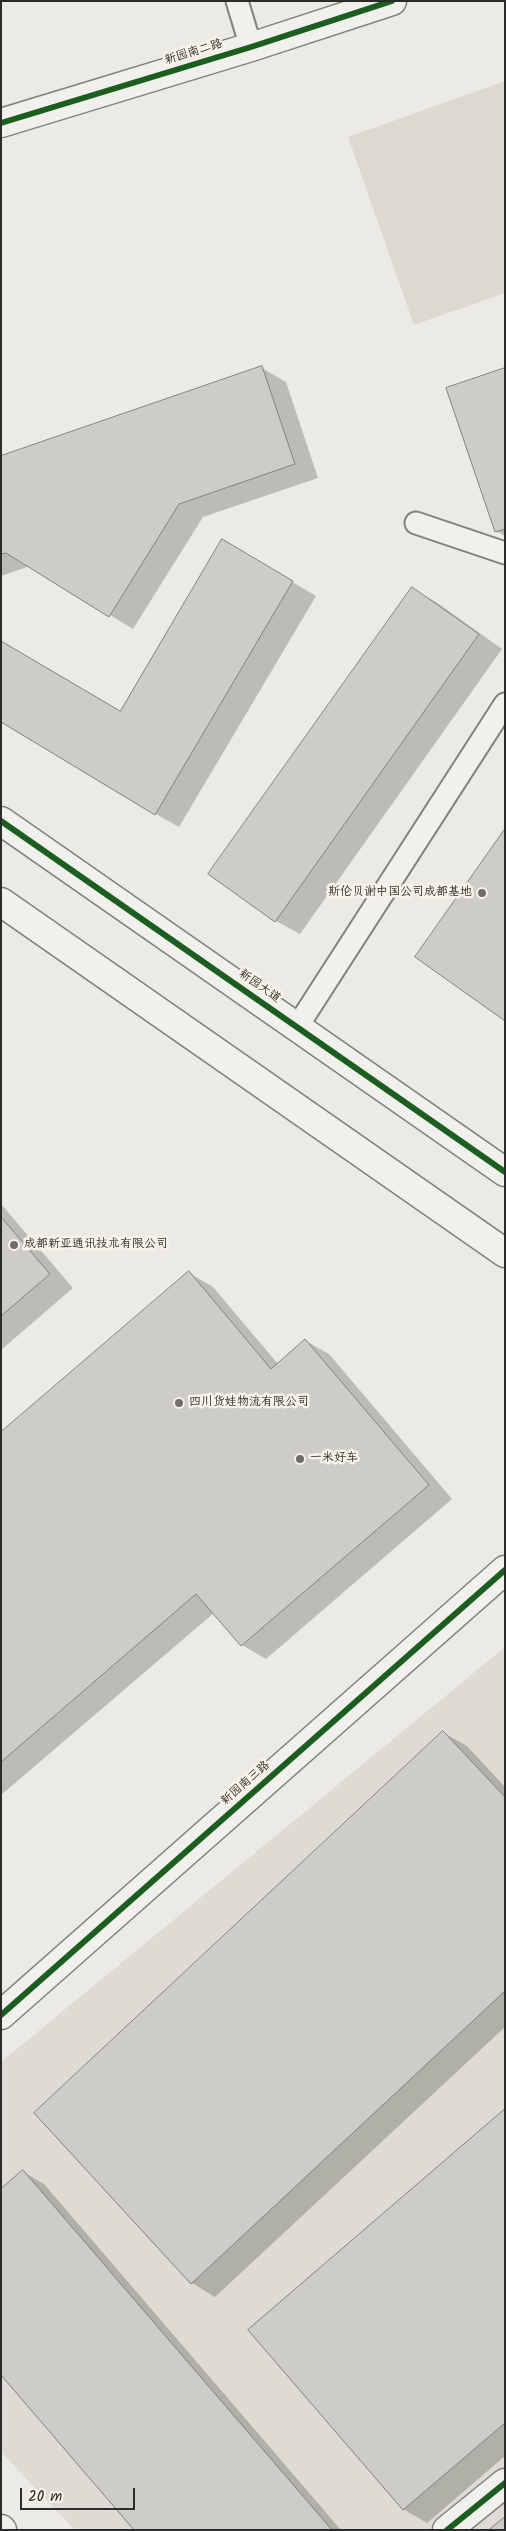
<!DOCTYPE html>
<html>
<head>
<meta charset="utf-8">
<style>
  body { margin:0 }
  #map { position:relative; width:506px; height:2531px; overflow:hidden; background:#eceae4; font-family:Kalam,sans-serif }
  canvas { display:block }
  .frame { position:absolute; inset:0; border:2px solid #2b2b2b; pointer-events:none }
  .scale { position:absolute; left:20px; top:2488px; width:115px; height:22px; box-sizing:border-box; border:2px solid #2b2b2b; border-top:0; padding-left:6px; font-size:15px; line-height:18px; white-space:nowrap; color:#2b2b2b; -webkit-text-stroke:4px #f7f3e8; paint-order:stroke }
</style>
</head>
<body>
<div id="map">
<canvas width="506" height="2531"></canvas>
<div class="frame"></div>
<div class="scale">20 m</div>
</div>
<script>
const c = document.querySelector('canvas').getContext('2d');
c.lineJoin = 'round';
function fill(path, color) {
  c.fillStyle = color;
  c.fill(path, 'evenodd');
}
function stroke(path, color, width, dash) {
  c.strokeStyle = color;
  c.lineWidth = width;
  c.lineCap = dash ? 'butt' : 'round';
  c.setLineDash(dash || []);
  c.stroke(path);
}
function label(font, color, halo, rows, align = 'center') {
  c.font = font + ' Kalam,"LXGW WenKai TC",sans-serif';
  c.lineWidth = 5;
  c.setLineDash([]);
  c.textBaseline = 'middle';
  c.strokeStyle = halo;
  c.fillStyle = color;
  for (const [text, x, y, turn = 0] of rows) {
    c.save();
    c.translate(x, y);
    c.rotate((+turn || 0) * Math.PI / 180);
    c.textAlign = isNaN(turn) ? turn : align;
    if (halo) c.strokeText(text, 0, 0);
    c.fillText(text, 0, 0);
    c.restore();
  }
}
const built = new Path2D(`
  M505,1647v883h-430l-74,-78v-390z`);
const green = new Path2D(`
  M505,81v212l-91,32 -66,-188z`);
const shadow = new Path2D(`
  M262,368l24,14 32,96 -115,39 -70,112 -103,-63 -29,10v-119z
  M505,369v167l-9,-5z
  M223,541l93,55 -137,231 -23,-13 -36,-101z
  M412,589l24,13 66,47 -202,285 -24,-13 -66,-47z
  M1,1204l72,84 -72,62z
  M189,1273l24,14 65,77 28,-23 23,13 123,145 -186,160 -24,-14 -28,-32 -213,182v-361z
  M444,1733l23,13 38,41v240l-290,270 -23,-14z
  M505,2111v345l-78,67 -24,-14z
  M23,2172l21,12 297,346h-205z`);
const building = new Path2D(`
  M262,366l33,98 -116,40 -70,113 -103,-64 -5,1v-98z
  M505,368v161l-10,3 -49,-144z
  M222,539l71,42 -138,234 -154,-93v-81l119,70z
  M412,587l67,47 -204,288 -67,-48z
  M505,829v192l-90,-64z
  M1,1217l49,57 -49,42z
  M189,1271l82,98 34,-30 124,146 -188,161 -45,-52 -195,168v-330z
  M443,1731l62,66v194l-314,293 -157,-171z
  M505,2109v314l-102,87 -155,-180z
  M23,2170l309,360h-198l-133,-155v-186z
  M505,2517v13h-16z`);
const lane = new Path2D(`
  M237,1l14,46
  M416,523l89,30
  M297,1027l208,-323`);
const street = new Path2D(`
  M1,2529l1,1
  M447,2530l58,-47`);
const secondary = new Path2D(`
  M1,123l250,-76 141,-46
  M1,821l504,351
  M1,902l504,351
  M1,2015l504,-445`);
const cycleway = new Path2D(`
  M1,123l250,-76 141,-46
  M1,821l504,351
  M1,2015l504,-445
  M447,2530l58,-47`);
const markers = [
  [482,893,5,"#6f6e6c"],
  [14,1245,5,"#6f6e6c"],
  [179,1403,5,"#6f6e6c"],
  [300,1459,5,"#6f6e6c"]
];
const streetNames = [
  ["新园南二路",194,53,-17],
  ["新园大道",259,987,35],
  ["新园南三路",246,1784,-41]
];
const poiNames = [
  ["斯伦贝谢中国公司成都基地",472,893,"right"],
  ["成都新亚通讯技术有限公司",24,1245],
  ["四川货娃物流有限公司",189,1403],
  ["一米好车",310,1459]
];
fill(built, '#dddbd3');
fill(green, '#dcd9d1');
fill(shadow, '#0003');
fill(building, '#ceccc8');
stroke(building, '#82817e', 1);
stroke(lane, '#82817e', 25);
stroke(street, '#82817e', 31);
stroke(secondary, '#82817e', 31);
stroke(lane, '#f1f0ec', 21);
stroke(street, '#f1f0ec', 28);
stroke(secondary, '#f1f0ec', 28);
stroke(cycleway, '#1b5e20', 6);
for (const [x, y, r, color] of markers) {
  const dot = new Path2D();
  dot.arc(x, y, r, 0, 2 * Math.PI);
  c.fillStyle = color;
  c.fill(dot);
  stroke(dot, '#f7f3e8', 2);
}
label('12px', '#2b2b2b', '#f7f3e8', streetNames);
label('12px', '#2b2b2b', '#f7f3e8', poiNames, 'left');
</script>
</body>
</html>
